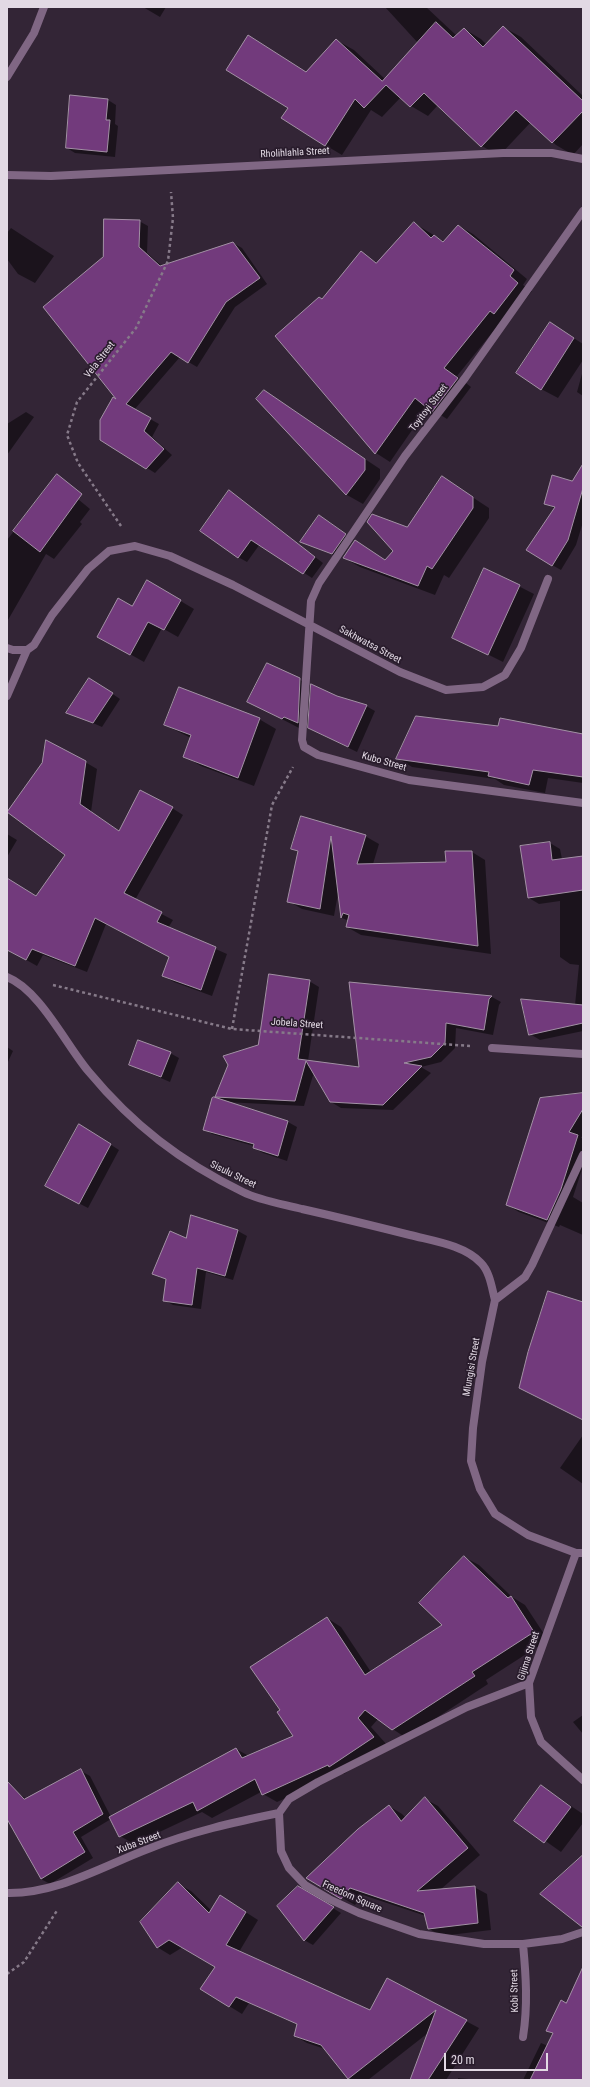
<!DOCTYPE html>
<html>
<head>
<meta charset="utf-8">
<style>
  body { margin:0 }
  #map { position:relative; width:590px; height:2087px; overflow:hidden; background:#332536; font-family:"Roboto Condensed",sans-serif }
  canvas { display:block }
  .frame { position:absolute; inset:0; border:8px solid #e2d9e4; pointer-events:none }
  .scale { position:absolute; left:444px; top:2053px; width:104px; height:18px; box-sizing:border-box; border:2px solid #e2d9e4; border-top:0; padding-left:5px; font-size:12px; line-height:14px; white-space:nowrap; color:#e2d9e4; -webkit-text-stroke:3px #291c2c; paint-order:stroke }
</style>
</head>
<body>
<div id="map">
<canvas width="590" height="2087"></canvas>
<div class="frame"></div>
<div class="scale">20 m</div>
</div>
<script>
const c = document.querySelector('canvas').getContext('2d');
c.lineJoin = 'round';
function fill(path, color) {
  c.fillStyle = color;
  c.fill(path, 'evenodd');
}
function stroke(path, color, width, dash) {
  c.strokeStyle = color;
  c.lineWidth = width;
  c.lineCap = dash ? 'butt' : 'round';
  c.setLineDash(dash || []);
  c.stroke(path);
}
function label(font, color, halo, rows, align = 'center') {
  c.font = font + ' "Roboto Condensed",sans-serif';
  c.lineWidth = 3.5;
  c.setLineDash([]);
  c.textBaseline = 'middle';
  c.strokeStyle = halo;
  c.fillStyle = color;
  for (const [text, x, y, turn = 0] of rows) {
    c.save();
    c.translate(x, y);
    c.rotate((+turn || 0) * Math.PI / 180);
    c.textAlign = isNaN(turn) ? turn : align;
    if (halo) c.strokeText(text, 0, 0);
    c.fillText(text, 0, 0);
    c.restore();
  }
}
const shadow = new Path2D(`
  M143,7h23l-6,10z
  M385,7h41l31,29 7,-7 17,10 6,6 16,-18 18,10 62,59v48l-10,11 -17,-10 -25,-23 -32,34 -17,-10 -44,-41 -10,11 -17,-10 -10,-9 -19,20 -11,-7 -29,45 -17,-10 -36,-37 17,-35 30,-33 18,10 31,29 33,-36z
  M108,100l8,5 -1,19 3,2 -3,31 -40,-4 -8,-5z
  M139,221l9,5 -1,27 15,13 71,-23 9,5 25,36 -32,23 -38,60 -17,-10 -46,53 25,14 -7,13 20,18 -17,18 -8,-5 -28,-66 -15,-145z
  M414,223l31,19 14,-16 14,8 54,45 -4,6 9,6 -23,30 -5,-3 -47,58 14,11 -24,32 -19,-12 -38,55 -14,-9 -100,-116 47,-37 38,-47 17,10z
  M11,228l43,28 -19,27 -17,-9 -11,-15v-26z
  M550,323l33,21v16l-25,38 -17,-9z
  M583,370v26l-6,-4z
  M264,392l116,77v10l-17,25 -16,-9 -89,-96z
  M26,412l8,5 -27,38v-31z
  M583,466v56l-7,23 -15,25 -9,-5 3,-56 -9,-6 26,-21z
  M443,478l46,30v10l-40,60 -5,-3 -9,20 -75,-28 -16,-9 11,-17 31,20z
  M53,482l14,8 23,19 -10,13 2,2 -28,35 -8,-5 -38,66 -1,-80z
  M229,491l94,72 -11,15 -52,-34 -13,18 -9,-5z
  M328,521l26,18 -13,19 -40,-16z
  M485,569l49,25 -31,68 -50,-25z
  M147,581l47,28 -16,28 -16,-9 -18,34 -32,-18z
  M268,664l44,22 25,11 29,9 9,5 -18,41 -43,-21 -13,-6 -2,3 -50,-26z
  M98,684l22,15 -18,28 -34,-15z
  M259,719l17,10 -22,57 -53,-20 -17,-10 7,-18 -26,-13z
  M499,727l84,8v48l-35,-5 -3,15 -41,-8 -9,-6 -83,-12 -15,-9z
  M85,762l12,7 -6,43 29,19 52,-23 11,7 -48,85 38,20 -5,8 59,26 -15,42 -38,-14 -11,-6 7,-19 -64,-33 -19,48 -44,-17 -6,11 -30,-17v-70l29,18 30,-43z
  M301,818l64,18 14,8 -6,20 74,-1 25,-11 13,8 6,94 -130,-19 -14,-8 2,-6 -7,-3 -3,-30 -5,28 -32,-7 -14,-8 11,-48 -6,-4z
  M7,834l10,6 -10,17z
  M550,843l10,6 2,10 21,-2v174l-43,9 -10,-6 45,-29 4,-40 -9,-1 -10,-7v-56l-21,3 -10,-6z
  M309,981l10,6 -11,74 53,7 -11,-84 142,13 9,5 -2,3 -6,30 -37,-7 -1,20 -14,14 -20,5 10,6 -38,37 -52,-2 -10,-6 -17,-30 -10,34 -79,-4 -9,-6 43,-51z
  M7,1047l6,4 -6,13z
  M170,1053l9,5 -9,24 -40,-17z
  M583,1094v41l-2,3h2v28l-10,31 10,6v32l-23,-10 -1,2 -40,-15 -12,-7z
  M212,1099l76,23 9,5 -10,34 -24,-8 -9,-5v-2l-42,-12 -8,-5z
  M88,1130l31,20 -31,58 -33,-17z
  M192,1217l46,14 9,5 -14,44 -27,-8 -5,37 -28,-4 -9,-5 3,-19 -6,-2 9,3 1,-2 -10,-4v2l-8,-4 34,-34z
  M583,1435v49l-23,-16z
  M464,1557l15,8 33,32 13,8 23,35 -62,40 2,4 -82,54 -28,-19 -7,8 17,19 -44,28 -2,-1 -65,29 -14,-8 -2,-2 -49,26 -10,-6 -68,32 -14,-8 -9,-17 -30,18 12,21 -43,26 -9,-5 -34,-61v-16l10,-9 10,6 54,-28 9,5 21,41 125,-68 13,7 45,-20 -13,-25 46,-93 14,9 30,45 72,-47z
  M583,1715v19l-10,-12z
  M541,1786l42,28v9l-22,29 -45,-32z
  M425,1799l13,7 42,49 -40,35 34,-3 13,7 4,36 -50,6 -13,-8 -2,-12 -63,-21 -8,10 -47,-27 81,-72 13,8 4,4z
  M178,1884l13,7 21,20 21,-7 25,16 -19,32 132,59 16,-32 92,49 -33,52h-35l17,-47 -60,47h-17l-26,-31 -18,-6 -12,-7 3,-11 -49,-22 -7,11 -13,-8 -13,-39 -33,-20 -13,8 -13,-8z
  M298,1887l43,26 -28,32 -9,-5z
  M583,1978v102h-60l18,-37 7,3 5,-12 -6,-3 23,-25z
  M458,2078l21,2h-21z`);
const building = new Path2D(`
  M436,22l17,16 11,-10 19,19 20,-21 80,75v10l-31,32 -36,-33 -35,37 -57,-54 -14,14 -24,-22 -22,23 -9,-9 -30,47 -44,-28 7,-10 -62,-38 22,-35 58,37 30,-33 46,42z
  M70,95l38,4 -2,21h4l-3,32 -41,-4z
  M104,219l36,1 -1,27 21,19 73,-24 27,36 -34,24 -38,61 -17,-11 -45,52 25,14 -7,13 20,18 -18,20 -46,-29v-20l13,-23 3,2 -73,-92 60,-50z
  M414,222l17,16 3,-3 9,7 15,-17 56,45 -4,6 8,7 -24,31 -4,-3 -46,57 14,10 -26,34 -17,-14 -40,56 -100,-118 44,-39 3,2 39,-48 15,12z
  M550,322l24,16 -33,52 -25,-17z
  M264,390l101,69v11l-19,25 -90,-96z
  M583,464v24l-15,52 -16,26 -26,-16 29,-43 -11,-3 8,-29 20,6z
  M57,474l25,20 -42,58 -27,-21z
  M442,476l31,21v11l-41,61 -5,-3 -9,20 -75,-28 12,-18 30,20 8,-9 -26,-29 5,-8 35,13z
  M229,490l86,67 -12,17 -52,-34 -13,18 -38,-27z
  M319,515l27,19 -14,20 -32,-12z
  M484,568l36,17 -32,70 -36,-17z
  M147,580l34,20 -17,30 -16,-8 -18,33 -33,-18 21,-39 14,8z
  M267,663l33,15 -2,45 -14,-6 -2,2 -35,-17z
  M89,678l24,15 -20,30 -27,-10z
  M311,684l26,12 30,9 -19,42 -40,-19z
  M179,687l81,31 -22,60 -55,-21 8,-22 -27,-10z
  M416,716l82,10 2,-8 83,16v43l-50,-7 -4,15 -41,-9 1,-4 -93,-13z
  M46,740l40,21 -6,43 39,27 21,-41 33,17 -49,86 38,19 -5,10 59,25 -15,43 -39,-14 7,-19 -74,-39 -20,48 -43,-17 -6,11 -19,-10v-72l29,18 29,-41 -58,-43 35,-49z
  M301,816l65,19 -9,29 89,-2 -1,-11h27l6,95 -132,-19 3,-12 -6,-2 -2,5 -10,-82 -11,73 -33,-7 11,-51 -7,-2z
  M550,842l2,18 31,-4v34l-55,8 -8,-52z
  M269,974l41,6 -12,79 61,8 -10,-85 143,14 -3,3 -5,31 -38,-7 -1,20 -14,14 -27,6 18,3 -39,39 -53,-3 -24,-41 -11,40 -80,-4 13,-32 -5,-9 35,-11z
  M521,999l62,6v18l-54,12z
  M138,1040l33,12 -10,25 -32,-12z
  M583,1093v16l-14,23 9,3 -17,54 -14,31 -41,-15 34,-107z
  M214,1097l74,24 -10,35 -25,-8 1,-4 -51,-14 9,-32z
  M79,1124l32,20 -32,60 -34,-18z
  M191,1215l47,15 -13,46 -28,-8 -5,37 -29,-4 3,-22 -14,-5 18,-43 16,7z
  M548,1291l35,11v118l-64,-32 9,-36z
  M464,1556l44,42 3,-2 23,36 -62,40 3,4 -83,54 -27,-20 -7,8 16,19 -45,30 -1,-2 -66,30 -7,-16 -58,32 -4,-9 -74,35 -10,-20 127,-69 6,10 51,-22 -16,-24 3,-2 -30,-43 77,-50 38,58 77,-50 -23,-22z
  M81,1769l22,45 -30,18 12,20 -44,27 -34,-60v-38l17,18z
  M541,1785l30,22 -27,36 -30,-22z
  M425,1797l43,51 -51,43 58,-5 3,37 -50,6 -4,-16 -74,-25 -9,11 -35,-21 52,-49 31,-24 12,16z
  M583,1855v72h-1l-42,-33z
  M178,1882l31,31 11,-18 26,17 -20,33 144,65 17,-32 80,42 -39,60h-18l26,-70 -88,69 -27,-34 -27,-9 3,-12 -61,-27 -7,10 -29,-18 15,-22 -46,-27 -12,8 -17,-26z
  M298,1886l36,21 -30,34 -27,-35z
  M583,1967v113h-53l23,-47 -7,-2 15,-31 5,3z`);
const path = new Path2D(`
  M121,526l-43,-63 -11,-28 10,-33 59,-74 32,-67 5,-43 -2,-26
  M53,985l179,44 238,17
  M232,1029l40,-224 21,-38
  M7,1974l17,-12 34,-53`);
const street = new Path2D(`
  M7,77l27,-44 10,-26
  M7,175l44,1 452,-23h49l31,6
  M583,211l-118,167 -60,78 -86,127 -8,18 -9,139 2,7 14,8 91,25 174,23
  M7,648l6,2h14
  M7,696l20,-46 7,-5 18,-30 36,-46 21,-18 26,-5 35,10 63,29 167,87 46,18 37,-3 22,-12 16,-27 27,-69
  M7,977c33,13 59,68 82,95 44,53 92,90 154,120 18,9 40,12 59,17 36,8 72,17 108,26 23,6 54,10 71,28 9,9 11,26 14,37
  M492,1048l91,6
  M583,1155l-51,110 -7,12 -30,23 -13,62 -9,66 -2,33 9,28 15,25 33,21 48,18h7
  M576,1553l-47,130 2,34 10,25 42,38
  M529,1683l-62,24 -149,75 -29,17 -10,14 2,38 8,17 16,17 24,14 30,14 60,21 65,10h39l39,-5 21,-7
  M7,1893c50,1 96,-27 141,-44 42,-17 87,-27 131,-36
  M523,1944c3,32 5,61 0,93`);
const streetNames = [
  ["Rholihlahla Street",295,153,-3],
  ["Vela Street",100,360,-52],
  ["Toyitoyi Street",429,408,-53],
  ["Sakhwatsa Street",370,645,28],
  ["Kubo Street",384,762,16],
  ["Jobela Street",297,1024,4],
  ["Sisulu Street",233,1175,26],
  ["Mlungisi Street",472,1367,-80],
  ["Gijima Street",529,1656,-72],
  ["Xuba Street",139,1843,-21],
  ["Freedom Square",352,1897,24],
  ["Kobi Street",515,1991,-91]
];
fill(shadow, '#0007');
fill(building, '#723a7c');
stroke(building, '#a391a5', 1);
stroke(path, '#867a89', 2.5, [3, 3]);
stroke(street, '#806784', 8);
label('10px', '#e2d9e4', '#291c2c', streetNames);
</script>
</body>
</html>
